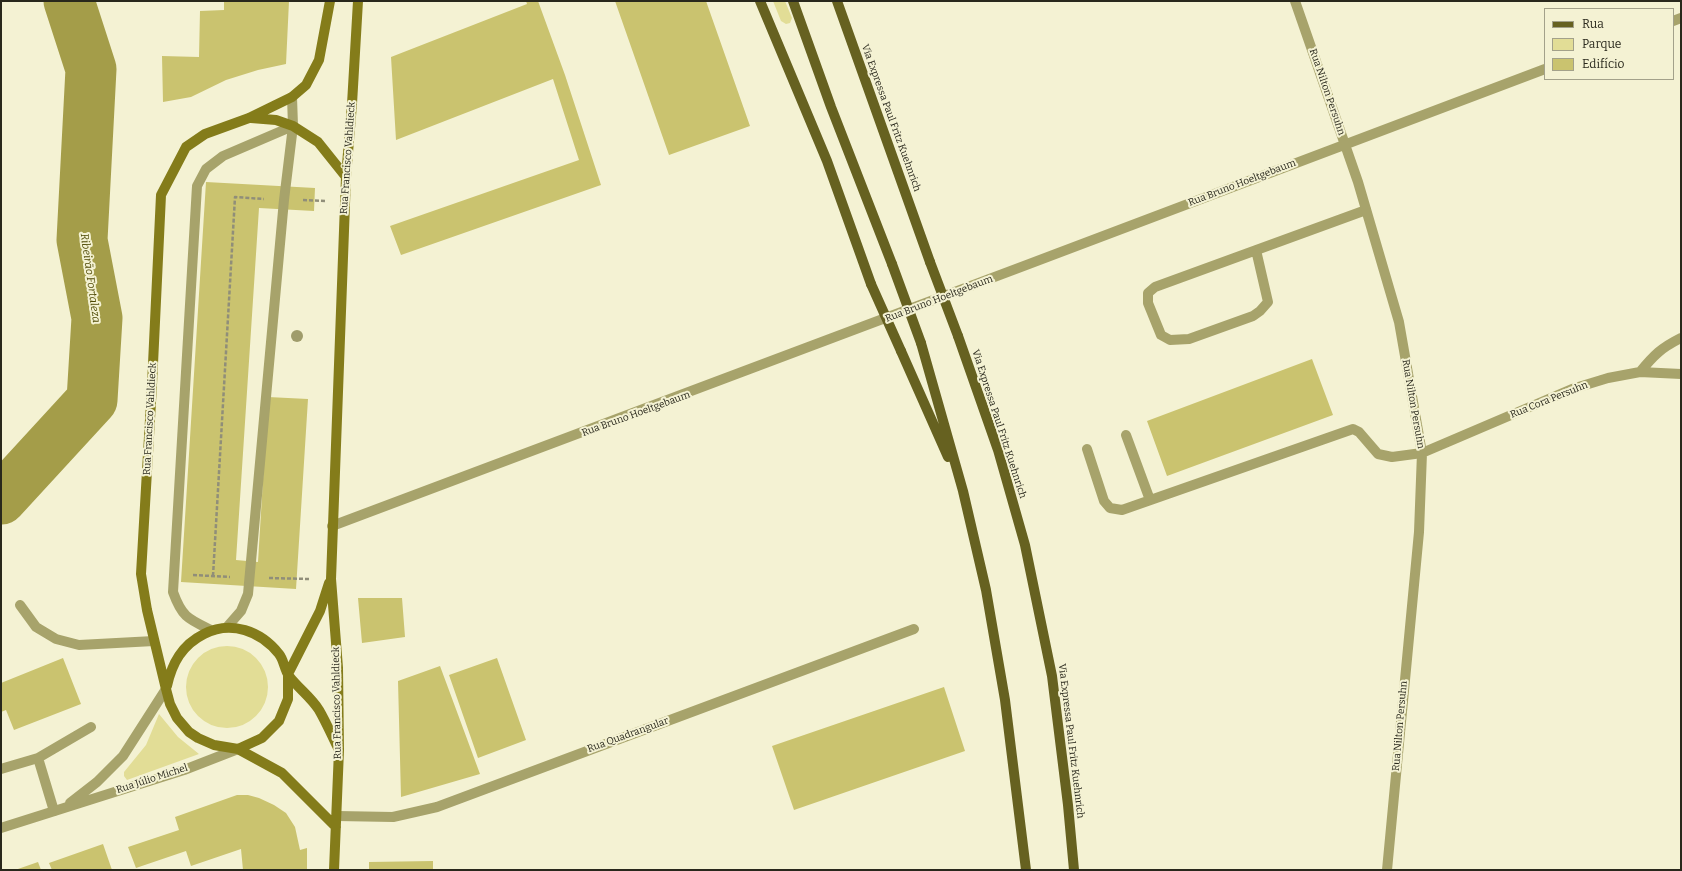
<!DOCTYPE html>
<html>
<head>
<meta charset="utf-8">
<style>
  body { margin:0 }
  #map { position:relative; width:1682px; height:871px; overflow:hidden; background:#f4f2d3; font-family:Bitter,serif }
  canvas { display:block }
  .frame { position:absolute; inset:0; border:2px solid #29281c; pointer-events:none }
  .legend { position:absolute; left:1544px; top:8px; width:130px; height:72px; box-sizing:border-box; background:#f4f2d3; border:1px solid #a3a18a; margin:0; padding:5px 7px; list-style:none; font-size:12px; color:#29281c }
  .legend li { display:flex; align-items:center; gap:8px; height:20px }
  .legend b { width:20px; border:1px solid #a3a18a }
</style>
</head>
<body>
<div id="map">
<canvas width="1682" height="871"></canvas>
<div class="frame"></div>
<ul class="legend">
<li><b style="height:5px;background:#666120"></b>Rua</li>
<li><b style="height:11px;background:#e2dd96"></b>Parque</li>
<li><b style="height:11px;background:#cac36f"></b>Edifício</li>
</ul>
</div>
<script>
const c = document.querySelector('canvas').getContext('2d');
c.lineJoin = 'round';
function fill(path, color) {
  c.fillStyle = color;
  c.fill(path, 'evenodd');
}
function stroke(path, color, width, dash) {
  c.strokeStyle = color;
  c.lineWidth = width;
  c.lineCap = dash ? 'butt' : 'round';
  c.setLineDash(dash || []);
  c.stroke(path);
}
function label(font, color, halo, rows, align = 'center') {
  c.font = font + ' Bitter,serif';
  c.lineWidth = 4;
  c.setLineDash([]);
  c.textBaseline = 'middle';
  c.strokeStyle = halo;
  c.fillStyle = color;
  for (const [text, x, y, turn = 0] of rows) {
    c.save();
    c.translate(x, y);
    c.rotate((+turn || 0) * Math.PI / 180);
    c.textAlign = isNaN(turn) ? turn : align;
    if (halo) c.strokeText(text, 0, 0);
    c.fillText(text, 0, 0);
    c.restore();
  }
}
const green = new Path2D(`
  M773,1h12l7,17 -2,5 -4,1 -5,-3z
  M186 687a41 41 0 1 1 82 0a41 41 0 1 1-82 0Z
  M159,714l19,23 21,17 -72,26 -3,-4v-4l22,-27z`);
const river = new Path2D(`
  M1,499l91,-99 5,-82 -15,-78 9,-171 -22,-68`);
const building = new Path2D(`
  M224,1h65l-3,63 -28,6 -32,10 -35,17 -28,5 -1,-46 37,1 1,-46 24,-1z
  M526,1h12l27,74 36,110 -200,70 -11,-29 189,-66 -26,-81 -157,61 -5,-83 136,-53z
  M615,1h91l44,125 -81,29z
  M206,182l109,6 -1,23 -55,-3 -23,352 22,2 10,-165 40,2 -12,190 -115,-7z
  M1312,359l21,56 -166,61 -20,-55z
  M358,598h44l3,39 -43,6z
  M63,658l18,46 -67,26 -8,-20 -5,2v-29z
  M497,658l29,82 -48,18 -29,-83z
  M440,666l40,108 -79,23 -3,-116z
  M944,687l21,64 -171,59 -22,-64z
  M237,795h11l11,3 15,7 12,8 9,14 5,23 7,-2v22h-64l-2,-21 -50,17 -5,-15 -50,17 -8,-21 51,-17 -4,-13z
  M103,844l9,26h-60l-3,-7z
  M433,861v9h-64v-8z
  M38,862l3,8h-26z`);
const path = new Path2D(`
  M303,200l23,1
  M193,575l37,2
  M213,576l22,-379 29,2
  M269,578l41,1`);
const service = new Path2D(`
  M1256,250l12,52 -8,9 -7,5 -64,23 -19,1 -9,-5 -13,-32v-10l7,-6 211,-77
  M1126,435l24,65
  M1087,449l17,52 6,7 12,2 231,-81 6,3 19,22 14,3 30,-4
  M20,605l16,22 20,12 23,6 75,-4
  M227,627l14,-16 7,-17 36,-394 9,-74 -1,-29
  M211,630c-23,-11 -29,-13 -38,-38l24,-406 9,-17 17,-13 70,-30
  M38,758l16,53
  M1,769l37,-11 53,-31`);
const minor = new Path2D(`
  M1295,1l63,181 41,140 23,131 -3,79 -32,338
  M1673,21l8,-3
  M1640,372c14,-17 21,-24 41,-34
  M1422,453l150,-64 36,-11 32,-6 41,2
  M332,526c406,-149 808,-306 1213,-457
  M337,816l56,1 44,-10 477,-178`);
const tertiary = new Path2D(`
  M70,803l27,-21 26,-26 43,-67
  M1,828l183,-58 54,-21`);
const secondary = new Path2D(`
  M330,1l-11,59 -13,25 -14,12 -43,21 -44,16 -19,13 -25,48 -9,190 -11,189 6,36 19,79 4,15 7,14 12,14 9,6 16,7 24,4 44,24 54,54
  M251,118l25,2 17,6 25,16 28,35
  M167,686c5,-23 15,-41 37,-52 27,-14 57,-3 75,20 5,6 5,15 10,22 9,12 22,21 30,34 7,12 13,26 19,38
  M238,749l24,-11 17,-17 9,-22v-25l32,-63 9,-28
  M334,870l5,-120 -1,-82 -7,-89 15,-402 6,-73 6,-103`);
const primary = new Path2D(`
  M760,1l67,160 44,123
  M793,1l38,106 61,157
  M837,1l93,261
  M958,336l40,114 27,95 27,131 16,129 6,65
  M921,343l42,148 23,99 19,110 21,170
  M901,351l47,106`);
const primaryBridge = new Path2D(`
  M930,262l28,74
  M892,264l29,79
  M871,284l30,67`);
const trees = [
  [297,336]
];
const streetNames = [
  ["Rua Nilton Persuhn",1327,92,71],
  ["Via Expressa Paul Fritz Kuehnrich",891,118,70],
  ["Rua Francisco Vahldieck",348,158,-86],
  ["Rua Bruno Hoeltgebaum",1242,183,-21],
  ["Rua Bruno Hoeltgebaum",939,299,-21],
  ["Rua Cora Persuhn",1549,400,-22],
  ["Rua Nilton Persuhn",1413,404,80],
  ["Rua Bruno Hoeltgebaum",636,414,-20],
  ["Rua Francisco Vahldieck",150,419,-87],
  ["Via Expressa Paul Fritz Kuehnrich",999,424,72],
  ["Rua Francisco Vahldieck",337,703,-91],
  ["Rua Nilton Persuhn",1400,726,-85],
  ["Rua Quadrangular",628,735,-20],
  ["Via Expressa Paul Fritz Kuehnrich",1071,741,83],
  ["Rua Júlio Michel",152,779,-18]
];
const waterNames = [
  ["Ribeirão Fortaleza",90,278,82]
];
fill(green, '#e2dd96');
stroke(river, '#a49d49', 51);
fill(building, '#cac36f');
stroke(path, '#908e79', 2.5, [4, 2]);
stroke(service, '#a7a36b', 10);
stroke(minor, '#a7a36b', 10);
stroke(tertiary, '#a7a36b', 10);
stroke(secondary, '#847c1a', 10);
stroke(primary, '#666120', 10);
stroke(primaryBridge, '#666120', 10);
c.fillStyle = '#9f9c6b';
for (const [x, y] of trees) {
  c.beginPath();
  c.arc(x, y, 6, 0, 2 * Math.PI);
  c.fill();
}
label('10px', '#29281c', '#f4f2d3', streetNames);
label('italic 11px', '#4e4904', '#f4f2d3', waterNames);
</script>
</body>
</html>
